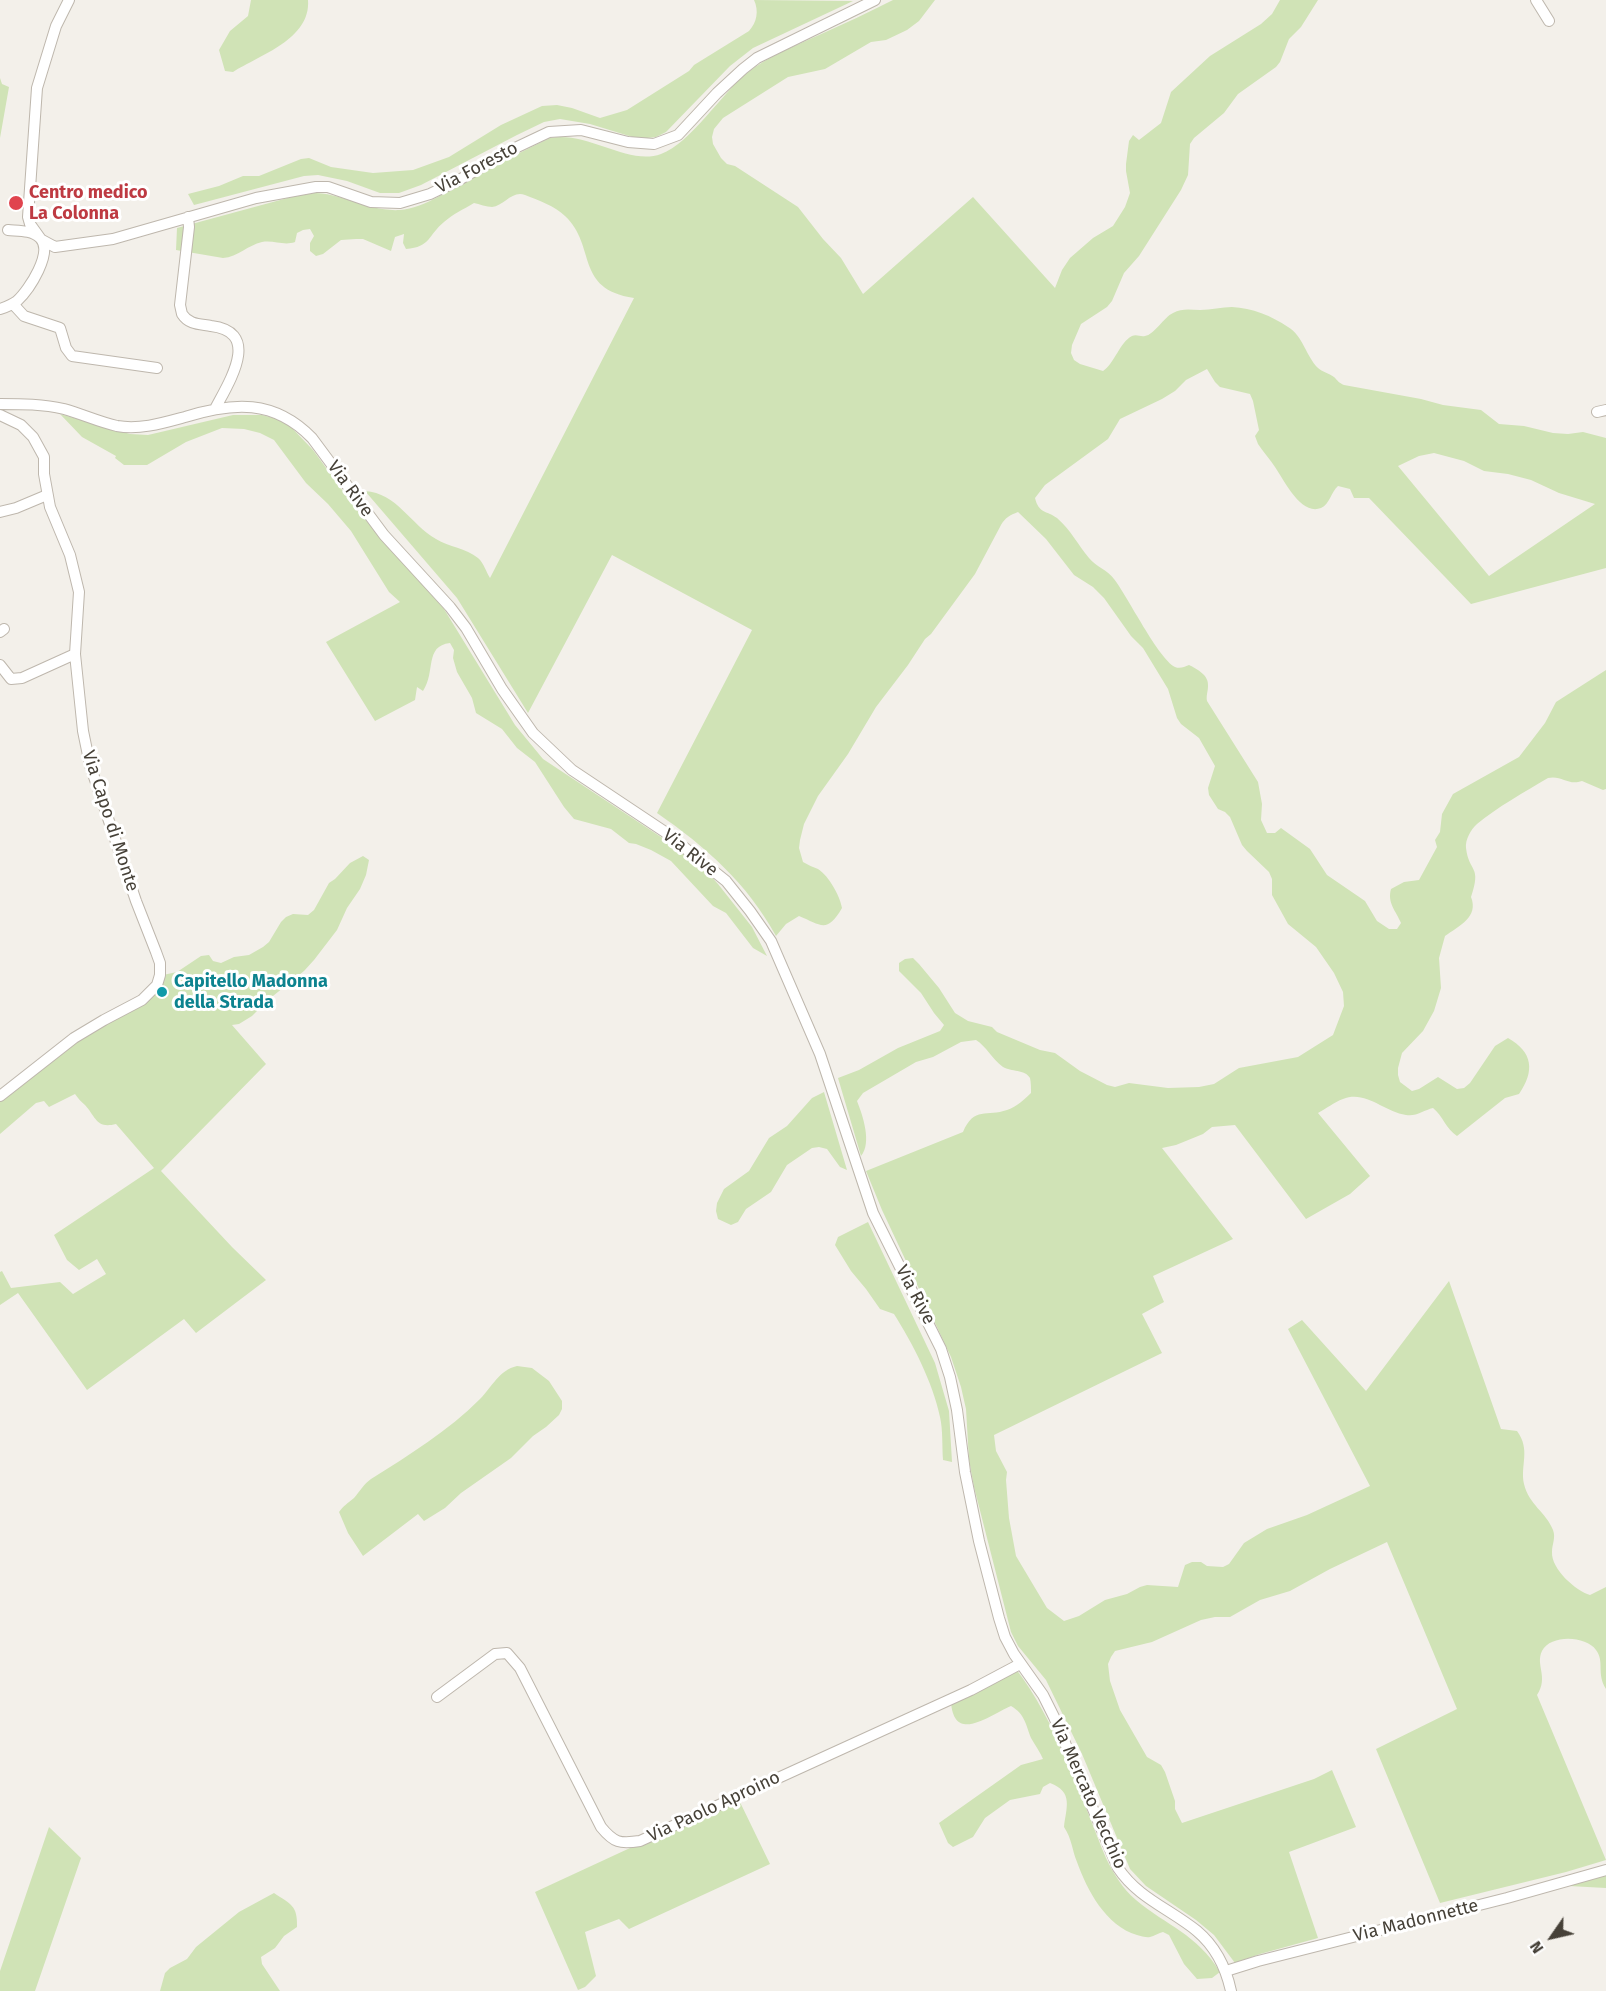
<!DOCTYPE html>
<html>
<head>
<meta charset="utf-8">
<style>
  body { margin:0 }
  #map { position:relative; width:1606px; height:1991px; overflow:hidden; background:#f3f0ea; font-family:"Fira Sans",sans-serif }
  canvas { display:block }
  .north { position:absolute; left:1522px; top:1907px; width:60px; height:60px; -webkit-text-stroke:4px #fff; paint-order:stroke; rotate:236deg; font-size:16px; font-weight:700; line-height:24px; text-align:center; color:#464138 }
  .north::after { content:''; display:block; margin:auto; width:21px; height:27px; background:#464138; clip-path:polygon(50% 0,100% 100%,50% 72%,0 100%) }
</style>
</head>
<body>
<div id="map">
<canvas width="1606" height="1991"></canvas>
<div class="north">N</div>
</div>
<script>
const c = document.querySelector('canvas').getContext('2d');
c.lineJoin = 'round';
function fill(path, color) {
  c.fillStyle = color;
  c.fill(path, 'evenodd');
}
function stroke(path, color, width, dash) {
  c.strokeStyle = color;
  c.lineWidth = width;
  c.lineCap = dash ? 'butt' : 'round';
  c.setLineDash(dash || []);
  c.stroke(path);
}
function label(font, color, halo, rows, align = 'center') {
  c.font = font + ' "Fira Sans",sans-serif';
  c.lineWidth = 6;
  c.setLineDash([]);
  c.textBaseline = 'middle';
  c.strokeStyle = halo;
  c.fillStyle = color;
  for (const [text, x, y, turn = 0] of rows) {
    c.save();
    c.translate(x, y);
    c.rotate((+turn || 0) * Math.PI / 180);
    c.textAlign = isNaN(turn) ? turn : align;
    if (halo) c.strokeText(text, 0, 0);
    c.fillText(text, 0, 0);
    c.restore();
  }
}
const green = new Path2D(`
  M251,0h57c3,39 -48,55 -75,72l-8,-1 -6,-21 11,-19 18,-15z
  M754,0l99,1 -100,47 -23,18 -64,66 -10,5 -17,2 -49,-15 -30,-5 -16,3 -27,13 -96,50 -22,8h-19l-33,-12 -29,-6 -14,1 -110,29 -6,-11 31,-8 24,-10h16l42,-17 8,-1 22,9 42,6 40,-3 36,-13 52,-32 41,-19 15,-1 15,3 28,10 27,-8 62,-39 5,-6 55,-34c8,-9 10,-20 5,-31z
  M893,0h42l-16,21 -12,9 -21,10 -15,2 -46,27 -37,8 -65,41 -9,11 -2,8 1,7 8,14 6,6 8,2 63,41 25,32 18,19 22,36 110,-97 82,91 7,-18 8,-12 23,-20 20,-12 12,-19 5,-14 -4,-22v-7l3,-23 4,-6 6,5 22,-17 10,-31 39,-36 51,-32 11,-10 8,-14h38l-17,27 -12,12 -9,23 -4,5 -38,27 -14,19 -30,25 -4,6 -2,31 -7,15 -42,66 -15,17 -12,28 -5,6 -26,17 -9,21 -1,8 3,7 6,4 23,7c11,-7 17,-29 29,-35 5,-2 8,1 13,0 9,-1 19,-19 28,-23 9,-5 18,-3 27,-3 11,0 22,-3 32,-3 20,1 40,9 56,20 15,9 18,29 30,41 4,4 11,5 16,9 3,3 5,6 10,8l77,14 22,6 38,5 18,14 25,2 29,7 15,1 15,-2 23,6v130l-135,36 -102,-106h-15l-4,-9 -12,-3c-7,6 -8,18 -17,22 -20,8 -37,-28 -46,-41 -5,-8 -12,-15 -17,-23l-3,-8 4,-6 -6,-29 -3,-7 -30,-7 -5,-5 -8,-13 -21,11 -11,11 -13,8 -42,20 -12,20 -63,46 -10,13c4,16 11,12 22,20 14,12 21,27 32,40 7,9 19,12 25,21 14,18 44,79 61,88 5,2 9,0 14,-2 8,4 20,10 19,21 0,6 -2,9 -1,15l51,81 4,22 -1,16 6,13h8l6,-5 29,21 17,26 38,26 12,20 12,8h8l4,-6c-5,-12 -14,-20 -10,-34l13,-7 15,-2 18,-33 -2,-7 5,-8 2,-18 11,-20 66,-37 26,-34 11,-21 50,-32v119l-3,1 -21,-9c-14,5 -20,-6 -34,-3 -22,13 -52,30 -71,46 -6,5 -12,16 -11,24 3,25 16,17 5,49 8,20 -12,29 -26,39l-6,22 2,30 -7,23 -11,20 -21,22 -4,15v7l2,7 12,9 7,-2 19,-12 19,12 7,-1 6,-5 25,-37 13,-8c25,14 27,33 11,56l-14,4 -48,38c-11,-7 -14,-20 -24,-28 -9,2 -17,9 -27,7 -22,-3 -40,-25 -63,-16 -9,3 -17,10 -25,14l52,63 -20,18 -44,25 -71,-94 -23,2 -9,7 -27,11 -14,3 71,91 -80,37 11,26 -22,12 20,39 -168,82 2,16 11,21 -1,8 3,38 7,38 31,52 17,13 15,-5 26,-16 22,-6 13,-7 7,-2 31,2 7,-22 7,-3h9l6,4 16,1 6,-3 15,-21 23,-14 40,-14 63,-29 -82,-157 14,-9 64,71 83,-110 52,148 16,2c14,19 3,34 7,53 5,21 22,28 29,46 3,8 -1,14 -1,22 -1,17 24,39 38,43l16,-8v102c-10,-16 -1,-27 -10,-39 -10,-14 -45,-16 -54,1 -7,14 7,26 -5,44l69,165 -40,12 -126,31 -64,-154 81,-40 -70,-167 -57,27 -40,22 -30,9 -30,17h-15l-14,3 -49,22 -37,9 -4,6 -3,7 2,17 10,29 27,47 14,8 4,7 10,29v8l7,14 132,-44 18,-9 24,57 -67,25 29,86 -58,16 -25,9 -21,-28 -18,-15 -50,-34 -16,-17 -48,-115 -36,-74 -28,-34 -7,-14 -37,-145 -5,-27 -3,-51 -5,-22 -10,-30 -69,-147 -16,-39 97,-39c11,-26 24,-15 44,-22 9,-3 18,-11 24,-17 0,-4 0,-11 -1,-15 -5,-9 -19,-6 -27,-11 -11,-8 -17,-21 -27,-27l-15,2 -28,15 -17,5 -53,31 -6,8c6,15 15,42 4,55l-23,-78 21,-8 39,-22 42,-17 4,-6 -10,-12 -13,-20 -22,-22v-8l6,-4 8,-1 6,6 20,24 16,25 13,8 24,6 5,5 43,18 15,3 25,18 27,14 8,2 14,-4 39,5 31,-1 15,-3 25,-16 59,-11 35,-22 11,-29 -1,-14 -9,-19 -18,-26 -28,-23 -16,-29v-16l-3,-7 -22,-21 -5,-6 -12,-28 -5,-5 -7,-3 -9,-14 -1,-7 7,-22 -16,-28 -18,-14 -4,-6 -9,-29 -25,-41 -12,-12 -27,-38 -11,-11 -19,-12 -28,-36 -28,-27c-8,3 -13,6 -17,13l-26,49 -44,60 -6,5 -17,26 -32,42 -28,47 -30,42 -14,28 -4,16 -1,8 4,14c5,3 10,5 15,7 11,7 22,27 24,39 -15,26 -21,17 -43,8l-13,8 -10,12c-29,-53 -70,-89 -119,-123l95,-183 -140,-75 -84,158 -71,-115 -92,-107c32,2 45,33 71,48 13,8 30,9 42,19 6,5 8,14 12,20l144,-280c-60,-9 -37,-52 -69,-82 -10,-10 -27,-16 -40,-21 -13,-5 -21,11 -33,12 -5,0 -13,-3 -18,-4 -10,6 -21,11 -30,19 -16,13 -13,25 -38,27l-3,-6 1,-9 -9,3 -4,14 -28,-12h-7l-15,1 -18,14 -7,2 -6,-5v-8l4,-7 -4,-7 -7,1 -6,3 -2,9c-11,4 -21,-2 -33,0 -14,3 -24,15 -39,16l-47,-8 1,-22 129,-35c35,-2 60,19 94,17 25,-2 50,-21 71,-32 26,-14 52,-27 79,-40 38,-7 78,28 111,16 30,-11 60,-60 86,-81 21,-17 48,-27 72,-38 25,-11 50,-23 74,-35zM1434,453l30,8 20,10 24,3 23,6 28,13 36,11 -106,72 -91,-110 21,-10z
  M0,78l2,6 7,3 -9,51z
  M60,414l70,20 18,1 85,-20h29l15,4 14,8 22,23 43,59 88,100 71,116 28,34 124,82 42,33 9,10 34,43 15,29 -14,-8 -27,-35 -13,-7 -42,-45 -20,-11 -15,-6 -7,-1 -18,-14 -37,-10 -10,-12 -29,-45 -18,-14 -15,-19 -26,-16 -4,-15 -15,-26 -4,-14 1,-8 -4,-7c-26,3 -14,29 -27,48l-6,-4 -2,13 -40,21 -49,-79 74,-40 -11,-10 -38,-61 -23,-27 -22,-21 -32,-43 -14,-7 -16,-4 -22,-1 -36,14 -39,23h-23l-9,-7 1,-2 -34,-19z
  M363,856l6,4 -3,15 -6,14 -13,19 -10,22 -23,30 -10,11 -36,29 -16,16 -13,8 -7,1 34,39 -105,107 71,76 34,33 -70,53 -12,-14 -97,71 -69,-97 -18,12v-33l2,-1 9,17 49,-6 13,12 33,-20 -9,-15 -18,11 -12,-10 -13,-25 100,-67 -38,-44c-20,5 -20,-7 -31,-19 -4,-3 -7,-7 -10,-11l-26,13 -5,-6 -8,2 -36,31v-38l59,-45 77,-48 27,-28 14,-3 24,-16 8,-1 4,6 8,2 13,-6 15,-2 14,-8 6,-5 12,-20 5,-5 7,-3 15,1 6,-5 15,-27 6,-4 15,-16z
  M824,1092l23,78 -7,-3 -13,-18 -8,-2 -7,1 -25,17 -16,27 -25,17 -8,13 -7,3 -13,-6 -2,-8 1,-8 7,-14 25,-18 20,-33 18,-12 25,-28z
  M868,1222l67,141 14,48 3,51 -9,-2c-1,-14 0,-30 -3,-43 -7,-34 -27,-73 -46,-103l-14,-5 -14,-20 -15,-18 -16,-26 3,-8z
  M517,1366l15,2 17,13 13,20v8l-3,6 -13,12 -13,9 -22,22 -50,35 -16,15 -21,13 -6,-7 -55,42 -15,-23 -9,-21c4,-6 9,-9 15,-14 6,-7 10,-14 17,-19 38,-24 77,-48 109,-80 12,-12 19,-29 37,-33z
  M1016,1669c40,52 65,128 90,189 8,16 16,30 30,42 31,26 61,34 84,72l-8,6 -15,1 -13,-15 -15,-29 -6,-3c-4,1 -9,4 -13,5 -3,1 -9,-1 -13,-2 -31,-9 -50,-45 -60,-73 -5,-12 -5,-23 -13,-35 2,-19 10,-35 -14,-44l-7,4 -3,7 -30,6 -25,18 -12,19 -20,10 -5,-4 -9,-20 82,-58 22,-6c-3,-7 -8,-14 -12,-21 -5,-13 -6,-24 -20,-32 -20,8 -57,39 -60,-4z
  M738,1798l32,66 -141,65 -10,-10 -34,13 11,44 -11,11 -7,3 -43,-98z
  M49,1827l32,31 -46,133h-35v-20z
  M1606,1875v13l-37,-2z
  M274,1893c16,11 24,12 23,34l-13,9 -9,12 -14,9 1,7 18,27h-120l5,-18 5,-5 17,-9 9,-12 43,-35z`);
const minor = new Path2D(`
  M1536,0l13,21
  M188,217l1,10 -9,78 2,9c7,11 18,10 29,12 51,6 18,56 4,83
  M40,238l-10,-14 -2,-7 9,-129 19,-62 13,-26
  M42,240l13,7 58,-8 143,-41 60,-11h12l43,15 29,1 30,-9 29,-14 52,-30 38,-18 32,-2 47,12 26,2 24,-9 39,-42 26,-24 14,-11 118,-58
  M13,304l11,12 36,12 6,20 6,8 85,12
  M0,309c6,-2 12,-4 17,-8 12,-11 37,-49 23,-63 -8,-8 -22,-7 -32,-8
  M0,404c22,0 43,0 64,5 18,5 35,13 53,17 23,4 46,-3 68,-9 48,-15 89,-18 127,21l72,97 66,72 16,21 36,61 31,44 39,37 93,62 61,49 24,30 21,30 49,113 53,159 68,136 9,28 7,33 8,62 14,69 20,77 6,19 9,17 29,41 11,22 64,151c20,30 52,41 79,63 19,16 29,37 34,60
  M1597,412l9,-2
  M0,415l21,10 12,12 11,20v17l6,33 20,48 9,37 -4,62 8,77 7,34 46,136 20,51 4,11v12l-3,10 -15,15 -38,20 -30,18 -74,58
  M0,512l16,-4 31,-13
  M0,632l4,-3
  M0,665l11,14 11,-1 53,-24
  M437,1697l58,-43 12,-1 13,15 81,159c13,16 19,17 39,14l331,-151 49,-26
  M1226,1971l32,-10 249,-63 99,-28`);
const markers = [
  [16,203,8,"#e0444e"],
  [162,992,6,"#0f9aa8"]
];
const streetNames = [
  ["Via Foresto",477,168,-28],
  ["Via Rive",350,489,54],
  ["Via Capo di Monte",110,821,72],
  ["Via Rive",690,853,38],
  ["Via Rive",915,1295,62],
  ["Via Mercato Vecchio",1088,1794,66],
  ["Via Paolo Aproino",714,1807,-25],
  ["Via Madonnette",1416,1921,-14]
];
const healthNames = [
  ["Centro medico",29,193],
  ["La Colonna",29,214]
];
const cultureNames = [
  ["Capitello Madonna",174,982],
  ["della Strada",174,1003]
];
fill(green, '#d0e3b6');
stroke(minor, '#beb7ad', 12);
stroke(minor, '#fff', 10);
for (const [x, y, r, color] of markers) {
  const dot = new Path2D();
  dot.arc(x, y, r, 0, 2 * Math.PI);
  c.fillStyle = color;
  c.fill(dot);
  stroke(dot, '#fff', 2);
}
label('18px', '#464138', '#fff', streetNames);
label('bold 18px', '#be3a42', '#fff', healthNames, 'left');
label('bold 18px', '#0d838f', '#fff', cultureNames, 'left');
</script>
</body>
</html>
